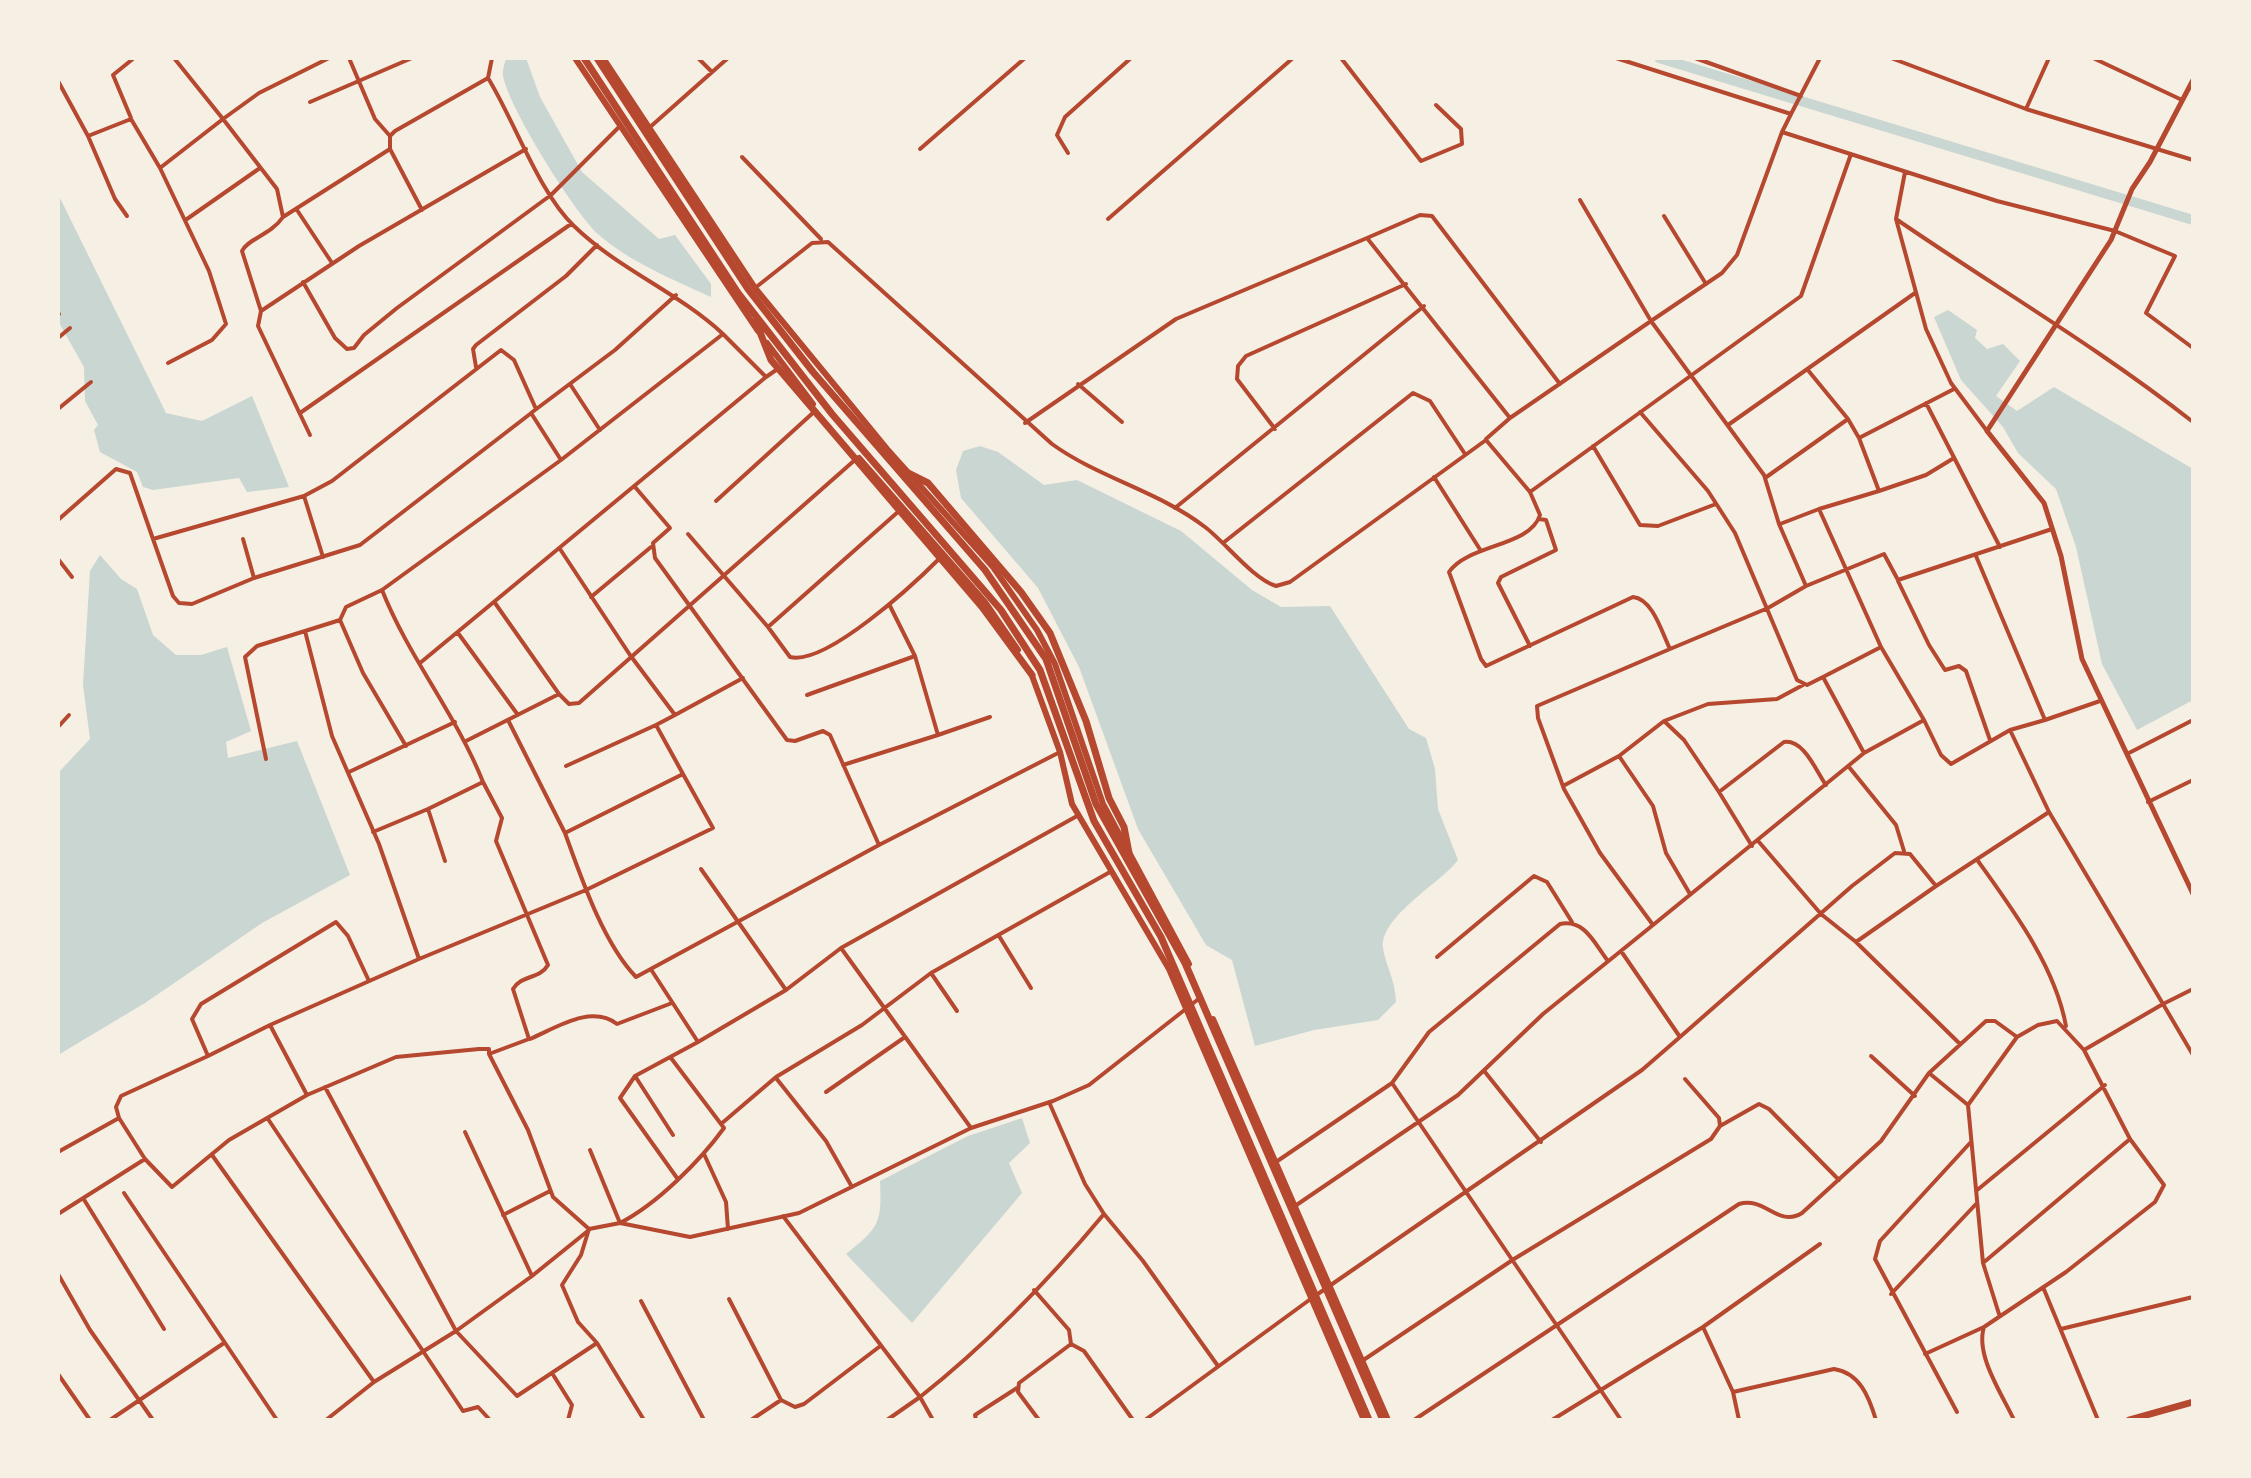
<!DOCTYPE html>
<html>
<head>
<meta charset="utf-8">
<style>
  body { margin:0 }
  #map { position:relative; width:2251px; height:1478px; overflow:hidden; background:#f6efe4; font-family:"Golos Text",sans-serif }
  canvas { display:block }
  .frame { position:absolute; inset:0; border:60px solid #f6efe4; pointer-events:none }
</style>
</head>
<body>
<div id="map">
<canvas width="2251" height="1478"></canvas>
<div class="frame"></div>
</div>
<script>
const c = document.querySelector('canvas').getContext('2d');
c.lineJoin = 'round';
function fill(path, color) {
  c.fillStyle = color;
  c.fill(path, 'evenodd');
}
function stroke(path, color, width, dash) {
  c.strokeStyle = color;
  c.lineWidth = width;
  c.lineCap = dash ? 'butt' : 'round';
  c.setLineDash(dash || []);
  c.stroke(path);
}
const water = new Path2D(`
  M506,58h20l14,39 42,75 77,67 16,-4 36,49v13c-35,-16 -85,-37 -113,-63 -24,-22 -89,-126 -95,-158 -1,-5 2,-13 3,-18z
  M58,194l108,219 36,8 50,-25 37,91 -42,5 -8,-14 -86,12 -10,-3 -6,-15 -37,-20 -6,-22 4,-5 -13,-24 -1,-34 -26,-46z
  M1948,310l29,20 -2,8 12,11 16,-5 17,17 -24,35 21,15 37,-24 139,82v231l-56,30 -35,-66 -26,-117 -20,-58 -38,-36 -15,-26 -42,-47 -27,-63z
  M980,446l18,6 46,33 33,-5 104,51 71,59 29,17 49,-1 79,123 17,9 9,31 3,40 20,51c-16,22 -79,57 -75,88 3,19 12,30 13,54l-18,18 -64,10 -59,16 -23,-86 -26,-15 -68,-116 -59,-162 -41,-79 -77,-90 -5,-28 7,-19z
  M100,555l21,24 16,10 16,46 23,20h25l26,-8 24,84 -25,11 2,16 69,-17 53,134 -88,48 -117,80 -87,52v-282l32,-34 -7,-54 7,-114z
  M1022,1118l8,25 -21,20 13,30 -110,130 -66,-69c33,-26 36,-31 34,-73l88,-45z`);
const canal = new Path2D(`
  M1659,58l534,162`);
const minor = new Path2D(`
  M174,58l49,61 36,-26 70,-35
  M349,58l26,61 15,17
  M492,58l-4,20c26,42 51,115 86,148 44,43 104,66 149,108
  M698,58l14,14
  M1341,58l80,103 41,-17 -1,-15 -25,-24
  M1616,58l175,56 -9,18 215,69 118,30 60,25 -29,57 47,35
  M1695,58l106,38
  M1891,58l135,51
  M2049,58l-23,51 167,51
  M2093,58l89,42
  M58,81l30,55 43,-17 29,49 63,-49 54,70 6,28 107,-68v-13l5,-5 93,-53
  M310,102l102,-44
  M1791,114l29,-56
  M131,118l-18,-43 21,-17
  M649,128l79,-70
  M88,136l27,63 12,17
  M390,149l32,61
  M920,149l105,-91
  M1068,153l-11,-18 8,-18 66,-59
  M742,157l79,82
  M160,168l49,103 17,53 -14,16 -44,23
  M1905,172l-9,47 30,110 25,54 36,48
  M1580,200l71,121 71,-48 15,-18 45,-123
  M297,210l35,53
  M1664,216l42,68
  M283,217c-12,18 -36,22 -41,34l19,60 -3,15 52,109
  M187,219l73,-51
  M1108,219l185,-161
  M1896,219c99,68 203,129 297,203
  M1367,238l53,-23 12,1 128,168
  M303,282l32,56 12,11 7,-1 10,-13 33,-27 154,-113 69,-69
  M755,288l57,-45 16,-1 224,202c47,34 106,47 153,83 20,15 48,52 71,59l14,-4 196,-142 44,52 10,23c-10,32 -72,29 -91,57l32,87 5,7 147,-69c20,2 29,36 37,52l-133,57 1,12 26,71 36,64 53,72 -110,89 -85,81 -163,111
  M676,295l-61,55 -84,63 30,47 162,-126 43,43 13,-9
  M261,311l98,-65 167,-97
  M58,313l1,1
  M58,338l12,-10
  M476,367l-3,-18 3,-4 90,-69 31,-31
  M1807,369l41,50
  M570,384l30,46
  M1078,384l44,38
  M1926,403l74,144
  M58,409l33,-27
  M1640,412l68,79 27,42 62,147 10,5 16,-8 41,76 -211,172
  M300,413l271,-189
  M1510,418l141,-97 113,154 15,49 27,62 78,-32 14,26 154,-51
  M1025,423l151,-104 191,-81 143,180 -24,21
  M1728,425l187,-132
  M1275,429l-38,-50 1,-13 8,-10 160,-72
  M1859,438l20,53 -60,18 62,138 43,73 -60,33
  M1593,446l47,79 18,1 58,-22
  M1434,477l47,74
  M1765,478l83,-59 11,19 95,-49
  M635,487l35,41 -17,15 2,15 132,182 8,1 28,-10 7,4 49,110 181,-93
  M1879,491l47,-16 28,-17
  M1530,492l271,-196 50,-142
  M304,496l19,61
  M716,501l99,-90
  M1175,508l249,-202
  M58,520l58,-51 14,4 23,66 151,-43 28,-15 169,-131 13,10 22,49
  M1780,524l39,-15
  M688,534l80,93 131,-116
  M153,539l20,57 6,7 13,1 62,-26 106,-33 170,-131
  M243,539l11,39
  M1223,543l190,-150 17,8 35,53
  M1976,556l69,164 55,-19
  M58,559l14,18
  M1898,581l31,64 16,25 14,-4 7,5 24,69
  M382,590c27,68 74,124 101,192l-55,27 17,52
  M591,597l60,-50
  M495,603l64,91
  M890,606l25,50
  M340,620l23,53 43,73
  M768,627l22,30c36,9 125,-74 150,-99
  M458,633l60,82
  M1530,646l-32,-63 3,-6 55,-27 -10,-30 -7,-1
  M1670,649l98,-41 38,-22
  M420,663l346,-286
  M1823,677l58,-30
  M807,695l108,-39 23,79 -95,30
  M675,715l68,-37
  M508,720l57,113 118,-59 -27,-49 19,-10 -45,-60 -70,-106
  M1924,720l17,35 10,9 59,-34
  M2045,720l-35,10 39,82 114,192 30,-15
  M1664,721l44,-17 69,-5 26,-14
  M58,727l11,-12
  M938,735l52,-18
  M466,741l93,-47 10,10 10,-1 277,-244
  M2127,754l66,-34
  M1619,756l34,50 13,47 24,41
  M266,759l-21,-102 12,-11 48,-15
  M566,766l90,-41
  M1849,767l47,58 8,26
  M349,772l106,-50
  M483,782l19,36 -6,23 52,124c-8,14 -27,10 -35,24l16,50 -40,15 39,76 25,67 36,32 31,-6 70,14 109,-24 172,-85
  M1563,786l56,-30 45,-35 20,19 35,52 65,-50c20,-3 32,29 42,43
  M1719,792l33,54
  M2148,802l45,-22
  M373,832l55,-23
  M565,833c16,44 38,110 71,144l243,-132
  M1759,842l62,72 35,28 104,102
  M1978,861c35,49 77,105 88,165
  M701,869l85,121
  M999,936l32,52
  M1856,942l80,-56
  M841,948l236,-132
  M1437,957l97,-81 13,6 25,40
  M419,959l167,-69 127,-62 -30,-54
  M1608,961c-14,-18 -23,-42 -48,-37l-131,108 -37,51 229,337
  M652,971l46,71 88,-52 55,-42 130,180 82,-27 36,-16 112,-88
  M931,973l26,38
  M270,1025l149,-66 -40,-115 -47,-108 -27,-105 35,-11 6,-13 36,-17 179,-130
  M1680,1037l172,-151 43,-33 15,1 26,32 113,-74
  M530,1039c26,-11 61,-35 87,-15l55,-21
  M1871,1056l44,40
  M671,1058l50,66
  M1485,1072l56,70
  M1929,1073l39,32 15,158 147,-124
  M635,1076l-15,22 57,80
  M776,1078l50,63 26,46
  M325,1087l131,244 61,65 80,-53 47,77
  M826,1092l79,-55
  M307,1095l89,-38 83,-8h10v5
  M1049,1102l36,82 19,30 39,47 75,105
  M1968,1105l49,-68
  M119,1118l-3,-11 5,-11 87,-40
  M268,1119l195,292 15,-4 12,13
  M1720,1126l39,-22 10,5 70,71
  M673,1135l-38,-59 63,-34
  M590,1150l30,73c37,-19 80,-62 104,-95l-3,-4 55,-47 86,-52 69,-52 179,-101
  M58,1152l61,-34 26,41 27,28 57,-47 78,-45 -37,-70 -62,31 -16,-37 9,-15 135,-82 12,14 21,45
  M704,1154l22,48 2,27
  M212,1155l162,227
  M1276,1162l116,-79
  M1976,1191l129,-106
  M124,1193l153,227
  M83,1198l81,131
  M58,1214l87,-55
  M503,1215l47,-24
  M783,1216l137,181 -33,23
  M589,1229l-8,26 -19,30 16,37 19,21
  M1983,1263l16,51
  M58,1274l32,56 63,90
  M532,1276l57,-46
  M2043,1287l55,133
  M1034,1290l35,40 2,14
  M1891,1294l86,-91
  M729,1299l52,101
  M641,1301l63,119
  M1703,1327l30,65 6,28
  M2061,1329l132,-32
  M1925,1354l59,-27
  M1362,1361l152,-102 197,-120 9,-13 -1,-8 -34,-39
  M552,1373l20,32 -4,15
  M58,1374l32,46
  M1733,1392l101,-23c26,4 35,28 42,51
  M1957,1412l-82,-153 5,-18 90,-98
  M110,1420l114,-77
  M326,1420l48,-38 82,-51 76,-55 -67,-144
  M751,1420l30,-20 14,7 9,-3 75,-57
  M933,1420l-13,-23c67,-53 129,-117 184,-183
  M976,1420l-1,-5 42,-27
  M1039,1420l-21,-28 1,-9 52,-39 13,7 49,69
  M1145,1420l167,-122 330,-228 38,-33 -59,-86
  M1414,1420l325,-216c26,-8 39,24 63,9l79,-72 48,-68 57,-52h9l22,16 21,-12 19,-4 27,29 79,-46 30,51
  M1552,1420l151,-93 117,-83
  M2014,1420c-12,-26 -39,-65 -30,-93l82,-55 89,-70 9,-17 -34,-46 -46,-89`);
const tertiary = new Path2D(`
  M2193,80l-43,82 -18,27 -21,51 -124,191 57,72 17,53 21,103 111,235`);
const secondary = new Path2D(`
  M575,58l183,273
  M603,58l152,230 132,161 106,118 44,63 18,34 48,140 86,160
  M767,343l46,61
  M859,458l126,144 33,48
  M1031,673l29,79 12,52 97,165 195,451
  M1213,1019l175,401`);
const primary = new Path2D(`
  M2129,1420l64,-18`);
const trunk = new Path2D(`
  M584,58l154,235 94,121 169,196 39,60 54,151 67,116 208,483
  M597,58l151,231 65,83 172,198 61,89 50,145 89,159 198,457
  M756,322l15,38 211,247 50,68
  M902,470l26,13 93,109 29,41 36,88 23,77 15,29 5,26`);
fill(water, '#c9d6d2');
stroke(canal, '#c9d6d2', 10);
stroke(minor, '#b5482f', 4);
stroke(tertiary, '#b5482f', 5);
stroke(secondary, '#b5482f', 6);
stroke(primary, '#b5482f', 7);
stroke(trunk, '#b5482f', 7);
</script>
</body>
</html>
